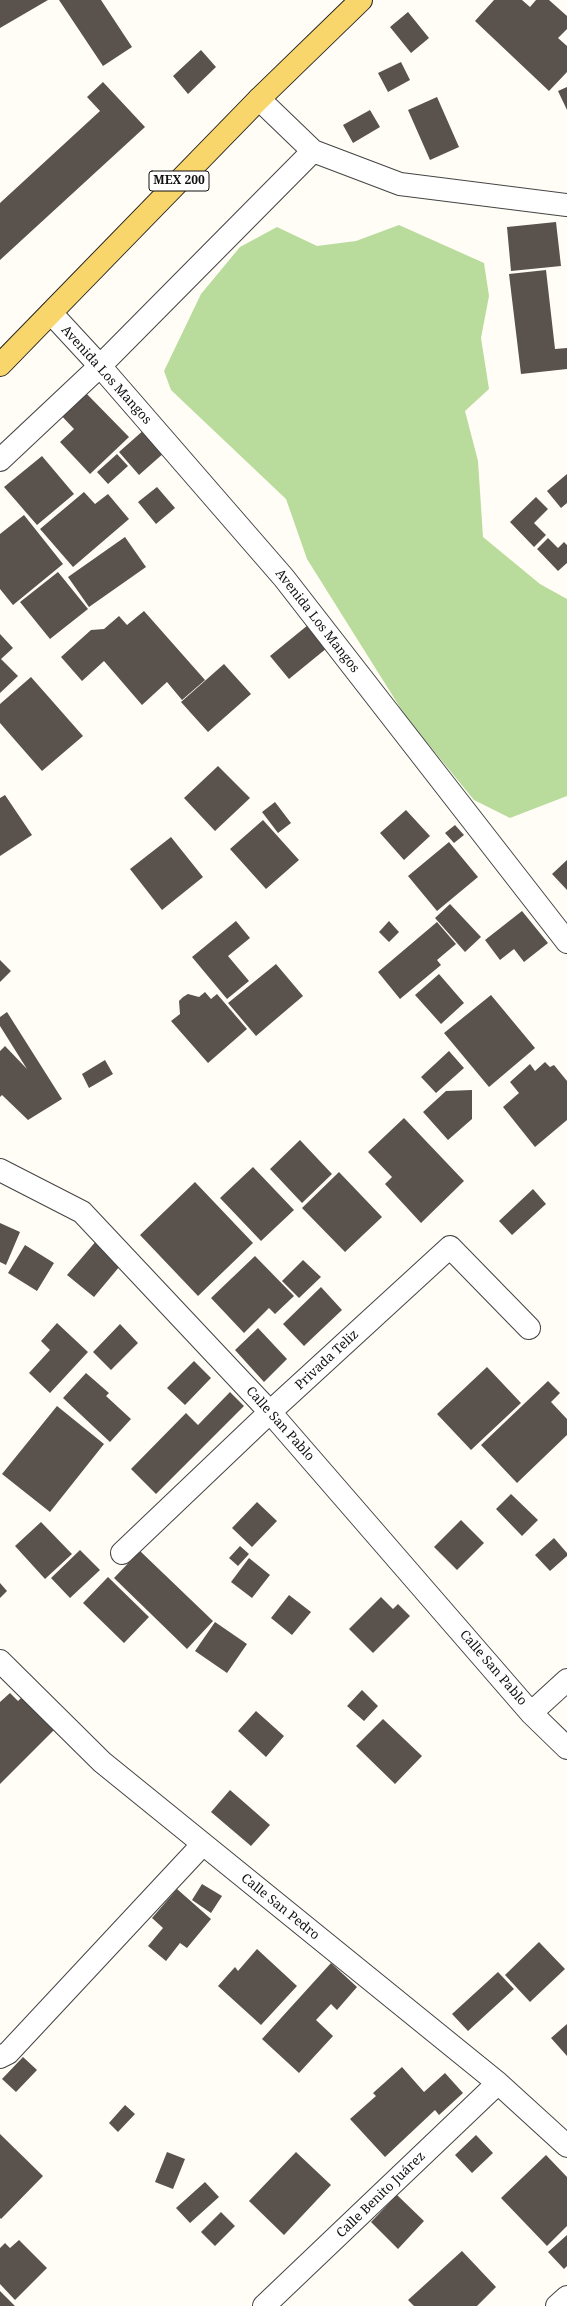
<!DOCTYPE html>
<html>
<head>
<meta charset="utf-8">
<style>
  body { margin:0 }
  canvas { display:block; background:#fffdf5 }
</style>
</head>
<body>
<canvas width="567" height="2306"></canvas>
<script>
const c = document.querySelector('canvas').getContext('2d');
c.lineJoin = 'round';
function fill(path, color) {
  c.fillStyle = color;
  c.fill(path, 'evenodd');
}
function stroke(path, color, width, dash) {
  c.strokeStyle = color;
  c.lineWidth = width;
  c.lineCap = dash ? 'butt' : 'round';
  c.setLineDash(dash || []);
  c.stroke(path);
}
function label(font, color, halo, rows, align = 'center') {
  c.font = font + ' "Noto Serif",serif';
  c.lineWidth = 4;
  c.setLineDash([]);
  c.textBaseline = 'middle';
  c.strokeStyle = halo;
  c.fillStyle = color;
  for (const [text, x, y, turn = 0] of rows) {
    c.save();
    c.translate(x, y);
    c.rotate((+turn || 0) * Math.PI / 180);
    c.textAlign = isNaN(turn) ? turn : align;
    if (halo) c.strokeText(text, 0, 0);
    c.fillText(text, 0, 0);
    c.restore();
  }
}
const forest = new Path2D(`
  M399,225l85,38 5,33 -8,42 8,51 -24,22 13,50 5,76 57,47 27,15v197l-57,22 -36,-18 -68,-83 -99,-158 -21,-60 -115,-109 -7,-19 37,-77 39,-47 37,-20 40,19 39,-5z`);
const building = new Path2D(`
  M0,0h48l-48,28z
  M59,0h42l31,47 -29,19z
  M494,0h28l8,7 6,-7h13l18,16v13l-9,9 9,8v26l-18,19 -74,-70z
  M408,12l21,26 -18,15 -21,-26z
  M201,50l15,17 -28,27 -15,-18z
  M401,62l9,18 -22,12 -10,-19z
  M103,82l42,45 -145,133v-57l100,-92 -13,-14z
  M567,87v23l-9,-19z
  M437,97l22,50 -29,13 -22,-50z
  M370,110l10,17 -27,16 -10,-18z
  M556,222l5,44 -50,5 -4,-44z
  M546,270l9,79 12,-1v21l-46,5 -12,-100z
  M82,389l47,48 -39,37 -30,-32 14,-13 -16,-17z
  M145,429l20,23 -26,23 -20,-23z
  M117,454l11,12 -20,18 -11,-12z
  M42,456l32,38 -37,31 -33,-38z
  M567,474v29l-6,5 -14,-17z
  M157,487l18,21 -19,16 -18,-22z
  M84,492l11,12 13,-10 21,25 -56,48 -33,-38z
  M536,497l12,12 -14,14 12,12 -12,12 -24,-25z
  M24,515l39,49 -50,41 -13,-16v-55z
  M125,537l21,30 -57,40 -21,-30z
  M548,538l10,10 6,-6 3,3v18l-9,8 -21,-22z
  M58,572l30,37 -38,30 -30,-37z
  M144,611l61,69 -23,20 -15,-18 -25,23 -38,-44 -22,20 -21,-24 30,-27 13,-1 15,-13 8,9z
  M308,625l19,23 -38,31 -19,-23z
  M0,634l13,14 -12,11 17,17 -18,17z
  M224,664l27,30 -43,38 -27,-30z
  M31,677l52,59 -41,35 -42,-48v-19z
  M218,766l32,32 -35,33 -31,-33z
  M5,795l27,40 -32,21v-58z
  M275,802l16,21 -13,10 -16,-21z
  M406,810l24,26 -26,24 -24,-27z
  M263,820l36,40 -33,29 -36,-40z
  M455,825l9,10 -10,8 -9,-10z
  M171,837l32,40 -41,33 -32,-41z
  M449,842l29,35 -41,34 -29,-35z
  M567,860v30l-15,-16z
  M450,904l31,33 -16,15 -30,-34z
  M522,911l26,32 -24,19 -10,-13 -14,11 -15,-20z
  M236,921l14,17 -22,18 21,25 -22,18 -35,-42z
  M389,921l10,11 -10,10 -10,-10z
  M437,922l19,22 -19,16 4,5 -41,34 -22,-27z
  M0,960l11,11 -11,11z
  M276,964l27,32 -47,40 -28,-33z
  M439,974l25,29 -23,21 -26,-29z
  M205,992l6,7 6,-5 30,35 -39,34 -37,-42 9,-7 -1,-13 4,-4 5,-3 11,3z
  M491,995l44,53 -46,39 -45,-54z
  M7,1012l55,87 -34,21 -26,-25 -2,2v-46l5,-5 22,23 -27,-43v-9z
  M449,1051l15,17 -28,25 -15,-16z
  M105,1060l8,14 -24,14 -7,-14z
  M545,1062l5,5 4,-2 13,16v39l-32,27 -32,-40 16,-14 -9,-11 20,-18 5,7z
  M472,1090v29l-24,21 -25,-28 23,-21z
  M404,1118l60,63 -43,42 -36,-39 7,-7 -24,-25z
  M300,1140l32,34 -30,29 -32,-34z
  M253,1167l41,43 -33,31 -41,-43z
  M339,1172l43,45 -37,35 -43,-44z
  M195,1182l58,61 -55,53 -58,-61z
  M533,1189l13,15 -34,31 -13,-14z
  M0,1223l20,9 -14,33 -6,-3z
  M97,1240l23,26 -26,31 -27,-22z
  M25,1245l29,18 -17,28 -29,-18z
  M255,1256l39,40 -19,18 -6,-6 -25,25 -33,-35z
  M303,1260l18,17 -22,21 -17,-17z
  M321,1287l21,23 -38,36 -21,-22z
  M57,1323l31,29 -38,41 -21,-20 21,-23 -9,-9z
  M120,1324l18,19 -27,27 -18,-18z
  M258,1328l29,31 -23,23 -29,-32z
  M194,1361l17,17 -26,27 -18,-17z
  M487,1367l34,36 -50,47 -34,-36z
  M86,1373l23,20 -3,3 25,23 -21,23 -47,-44z
  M548,1381l12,12 -9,9 16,17v16l-50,48 -36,-38z
  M230,1392l14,14 -88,88 -25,-25 55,-56 12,12z
  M57,1406l47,38 -54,68 -48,-38z
  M511,1494l27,26 -16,16 -26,-27z
  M257,1502l20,19 -25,26 -20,-19z
  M461,1520l23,23 -27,27 -23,-23z
  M41,1522l31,32 -27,25 -30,-33z
  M554,1538l13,15v3l-17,15 -15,-16z
  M240,1546l9,8 -11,12 -9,-8z
  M80,1550l20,20 -30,28 -19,-20z
  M140,1551l73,70 -26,28 -73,-71z
  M249,1558l21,17 -18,23 -21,-16z
  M108,1577l41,40 -25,26 -41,-40z
  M0,1583l7,8 -7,7z
  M289,1595l22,17 -19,23 -21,-17z
  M381,1597l12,12 5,-5 12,12 -37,37 -24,-24z
  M215,1622l32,22 -20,29 -32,-22z
  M362,1690l16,16 -14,15 -17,-15z
  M10,1693l8,8 6,-6 32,33 -56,56v-82z
  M256,1711l28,25 -18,21 -28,-26z
  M383,1719l39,37 -27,28 -39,-38z
  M230,1790l40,35 -19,21 -40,-34z
  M202,1884l20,12 -11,17 -19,-13z
  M177,1889l34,30 -24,29 -7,-5 -14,18 -18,-15 15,-18 -11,-10z
  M539,1942l26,27 -35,33 -25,-27z
  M257,1949l40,37 -36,39 -43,-39 17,-19 3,4z
  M331,1963l26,24 -20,23 -6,-6 -15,16 17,16 -34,37 -37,-34z
  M498,1972l16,17 -46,42 -16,-17z
  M567,2024v32l-16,-18z
  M23,2057l14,13 -21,22 -14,-13z
  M402,2067l22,25 21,-19 18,20 -24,22 -4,-5 -50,47 -35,-38 26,-23 -3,-3z
  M125,2105l10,9 -17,18 -9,-9z
  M0,2134l43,42 -42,43 -1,-1z
  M476,2135l17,18 -21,20 -17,-18z
  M167,2152l18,7 -12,30 -18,-7z
  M296,2152l35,33 -47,50 -35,-34z
  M546,2155l21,22v49l-20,20 -46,-48z
  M205,2182l14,15 -29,26 -14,-15z
  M397,2195l27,26 -26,28 -27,-27z
  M221,2212l14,14 -20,20 -14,-14z
  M567,2235v31l-3,3 -16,-17z
  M19,2240l28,28 -32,32 -15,-16v-36l5,-5 5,5z
  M462,2251l34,36 -19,19h-63l-6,-6z
  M0,2291l15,15h-15z`);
const minor = new Path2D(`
  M259,99l54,52 87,33 167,21
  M51,313l49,53 184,212 283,364
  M0,460l100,-94 213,-215
  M0,1170l82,42 188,200 261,301 36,35
  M122,1553l148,-141 180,-165 79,81
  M0,1661l102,101 396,321 69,63
  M531,1713l36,-33
  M0,2057l8,-4 195,-209
  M264,2306l234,-223
  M557,2306l10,-9`);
const primary = new Path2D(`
  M0,365l259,-266 102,-99`);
const shields = [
  [179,181,60]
];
const shieldNames = [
  ["MEX 200",179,181]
];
const streetNames = [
  ["Avenida Los Mangos",106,375,48],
  ["Avenida Los Mangos",317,621,52],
  ["Privada Teliz",327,1360,-43],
  ["Calle San Pablo",280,1424,48],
  ["Calle San Pablo",493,1668,49],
  ["Calle San Pedro",280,1907,39],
  ["Calle Benito Juárez",381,2195,-44]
];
fill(forest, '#b9dc9c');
fill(building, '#5a524d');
stroke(minor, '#444', 24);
stroke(primary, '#222', 24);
stroke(minor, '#fff', 22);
stroke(primary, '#f9d66b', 22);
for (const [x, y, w] of shields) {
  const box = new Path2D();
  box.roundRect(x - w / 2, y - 10, w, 20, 3);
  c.fillStyle = '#fff';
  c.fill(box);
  stroke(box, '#111', 1);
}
label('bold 12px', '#111', null, shieldNames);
label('13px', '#111', '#fff', streetNames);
</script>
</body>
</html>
